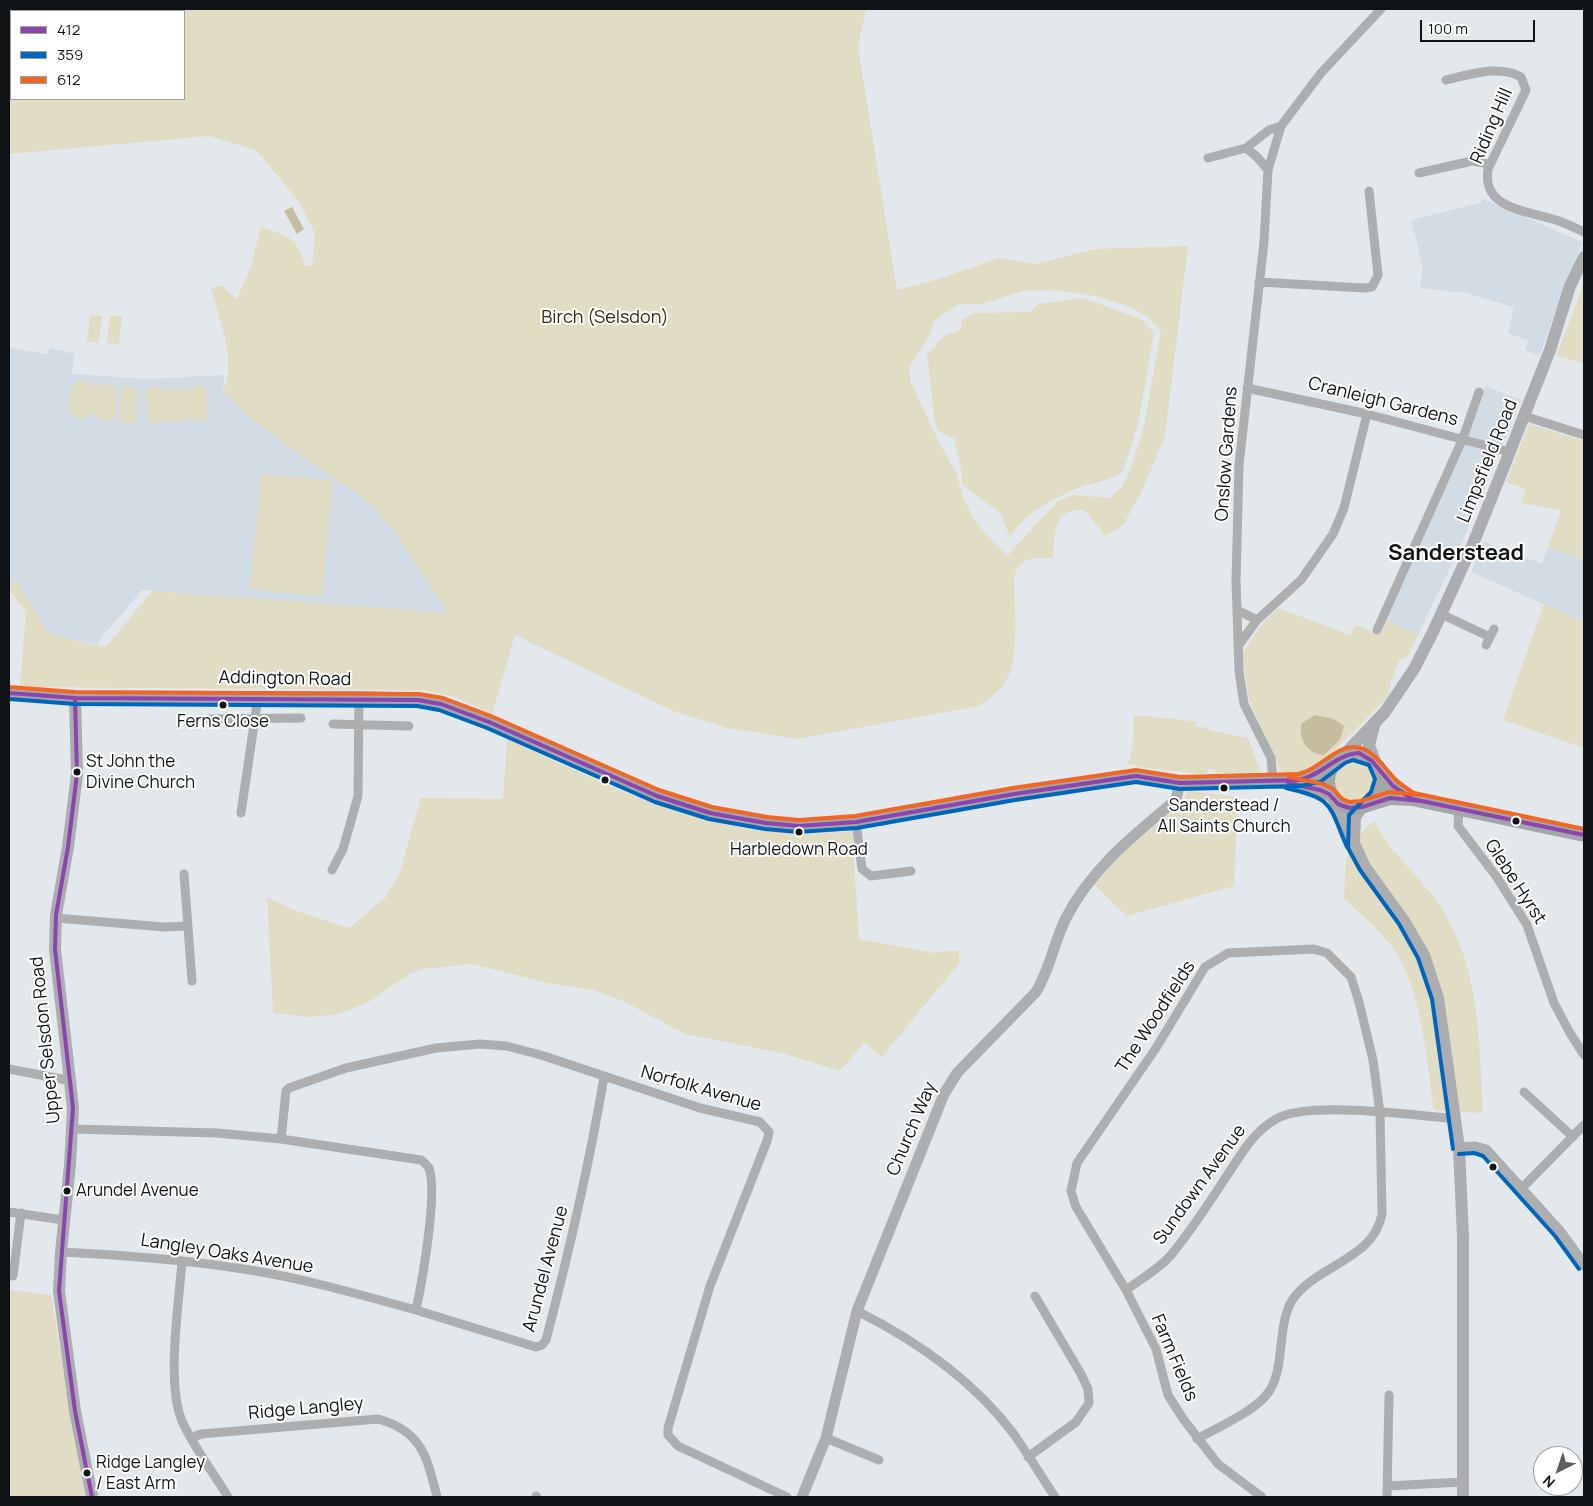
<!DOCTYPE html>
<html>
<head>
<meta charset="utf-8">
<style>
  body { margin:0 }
  #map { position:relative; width:1593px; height:1506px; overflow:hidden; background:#e3e8ed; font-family:Manrope,sans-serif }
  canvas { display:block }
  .frame { position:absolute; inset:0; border:10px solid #0f1315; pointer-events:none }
  .legend { position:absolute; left:10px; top:10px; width:175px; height:90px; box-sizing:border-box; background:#fff; border:1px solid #9fa1a1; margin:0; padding:6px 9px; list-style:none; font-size:15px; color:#0f1315 }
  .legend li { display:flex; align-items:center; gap:10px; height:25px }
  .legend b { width:25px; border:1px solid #9fa1a1 }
  .north { position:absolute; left:1533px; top:1446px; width:50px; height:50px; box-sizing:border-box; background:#fff; border:1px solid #9fa1a1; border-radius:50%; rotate:221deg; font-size:14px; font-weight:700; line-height:20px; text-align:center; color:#0f1315 }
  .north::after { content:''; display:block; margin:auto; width:18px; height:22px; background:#595e61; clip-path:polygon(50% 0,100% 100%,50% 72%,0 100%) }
  .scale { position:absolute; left:1420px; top:20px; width:115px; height:22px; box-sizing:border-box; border:2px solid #0f1315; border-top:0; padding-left:6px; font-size:15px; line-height:18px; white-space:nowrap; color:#0f1315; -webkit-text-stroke:4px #fff; paint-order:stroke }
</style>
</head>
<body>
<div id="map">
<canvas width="1593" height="1506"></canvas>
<div class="frame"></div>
<ul class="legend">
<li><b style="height:6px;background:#8e44ad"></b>412</li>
<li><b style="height:6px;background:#0065bd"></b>359</li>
<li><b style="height:6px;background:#f26522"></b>612</li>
</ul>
<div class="north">N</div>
<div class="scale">100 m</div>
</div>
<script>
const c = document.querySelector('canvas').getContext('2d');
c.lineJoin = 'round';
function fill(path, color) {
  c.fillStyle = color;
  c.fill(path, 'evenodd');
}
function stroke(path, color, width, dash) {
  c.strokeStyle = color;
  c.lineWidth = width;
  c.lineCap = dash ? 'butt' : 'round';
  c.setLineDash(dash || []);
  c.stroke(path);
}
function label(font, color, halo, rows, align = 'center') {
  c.font = font + ' Manrope,sans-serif';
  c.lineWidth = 4;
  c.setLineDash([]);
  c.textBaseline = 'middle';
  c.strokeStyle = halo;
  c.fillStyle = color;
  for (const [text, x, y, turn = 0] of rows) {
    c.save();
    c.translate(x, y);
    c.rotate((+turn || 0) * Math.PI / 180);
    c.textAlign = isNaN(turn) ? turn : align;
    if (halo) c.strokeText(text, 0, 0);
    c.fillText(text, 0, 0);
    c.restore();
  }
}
const built = new Path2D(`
  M1483,199l99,43 -43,114 -14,-6 3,-10 -20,-7 6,-26 -48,-14 -46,-5 3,-21 -12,-47 69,-17z
  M9,348l39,6 2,-6 24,6 -2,20 75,5 77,-4 -1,15 68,59 73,49 25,26 59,89 -306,-23 -46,54 -42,-8 -9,-8 -26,-45h-10z
  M1485,386l36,14 -60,145 -43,90 -32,-15 80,-181z
  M1483,541l59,23 6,-17 36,13v62l-113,-50z`);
const green = new Path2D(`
  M9,9h857l-8,38 39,243 42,-11 60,-21 37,6 58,-15 94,-3 -23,190 -21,51 -21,38 -17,11 -22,-26c-32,-2 -29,25 -31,48 -19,0 -33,-2 -39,19 0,29 8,89 -13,111 -6,7 -15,12 -22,18l-182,33 -70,-11 -54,-17 -158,-76 -23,79 -36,-17 -34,-7 -402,-3 6,-76 -17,-21v-7h10l26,45 9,8 52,11 46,-56 296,22 -59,-89 -25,-26 -73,-49 -43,-33 -25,-26c15,-25 -5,-75 -12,-102l11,-2 15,13 14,-33 10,-39c26,9 37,10 44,39l7,-1 3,-31 -15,-31 -43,-52 -47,-15 -201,18zM11,11h173v88h-173zM1051,290c31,2 67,9 94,25 6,4 11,11 16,17l-18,99 -14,42 -8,15 -11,10 -37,-3 -15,6 -51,55 -31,-33 -12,-23 -8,-28 -14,-24 -31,-65 -2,-15 20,-32 5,-15 25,-17h22l42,-13z
  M1584,284v79l-28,-7z
  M1083,298l60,22 11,13 -16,91 -15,48c-15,9 -32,11 -48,17 -22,10 -55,27 -65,49l-9,-24 -39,-30v-11l-8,-35 -16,-7 -3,-8 -8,-68 17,-19 16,-6 2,-10 12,-7 56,-1 9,-8z
  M90,315l12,1 -3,27 -12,-1z
  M110,316l12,1 -3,27 -12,-1z
  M76,381l16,2v3l6,1 1,-3 16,1v4l2,1 -2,27h-3v4l-17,-2v-5l-5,-1 -1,5 -17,-1v-5h-3l3,-27h4z
  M122,386l16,2 -3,35 -17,-1z
  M206,386l2,35 -17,1 -1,-5h-5v5l-17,1v-4h-3v4h-17l-2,-35 17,-1 1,5h3l-1,-4 18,-1v3h5v-3z
  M1529,424l55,17v119l-36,-13 13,-37 -40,-7 5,-14 -20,-7z
  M261,474l72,7 -11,115 -72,-7z
  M1544,604l40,18v126l-81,-28z
  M1278,608l72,27 5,-10 25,10 6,-15 32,15 -10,20 -9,6 -8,21 -2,13 -18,19 -49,49 -12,7 -27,5 -34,-75 -7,-46 20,-30z
  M1134,715c22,3 41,3 63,7l-2,4 6,2 1,-2 10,5 36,7 13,34 -43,2 -5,-5h-4l-5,5 -68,-7v-3l-8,1 5,-19z
  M507,739c112,52 217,106 345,92l7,108 75,14 24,-3 2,12 -78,95 -18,-14 -24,28 -58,-18 -97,-19 -62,-33 -29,-11 -47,-7 -74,-19 -50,5 -14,5 -42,29 -28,11 -28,3 -38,-4 -6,-116 27,13 55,18 37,-31 14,-25 21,-74 82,1z
  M1333 781a21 21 0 1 1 42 0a21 21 0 1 1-42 0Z
  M1188,791l50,6 -4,89 -107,30 -33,-31 30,-33 57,-48z
  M1374,821c17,33 46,55 66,85 41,63 39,134 43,207l-49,-3c-7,-47 -12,-120 -39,-159 -14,-20 -33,-36 -51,-52 2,-38 -2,-52 30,-78z
  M9,1290l42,5 34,202h-76z`);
const water = new Path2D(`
  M292,207l12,22 -7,5 -13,-23z
  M1315,715l19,4 10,7 -4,14 -16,15c-15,0 -27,-16 -22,-32z`);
const minor = new Path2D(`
  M1446,80c23,-5 53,-16 75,-3l5,13 -38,79c-7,42 44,42 71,52 8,3 17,7 25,11
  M1246,148l11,9 11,13
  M1208,158l38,-10 23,-18 12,-4 40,-53 60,-64
  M1419,173l53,-12 18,3
  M1259,282l105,6 8,-1 6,-12 -9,-84
  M1247,388l120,26 143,38
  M1524,416l60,19
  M1237,610l20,10
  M1441,614l49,23
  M1377,630l86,-192 16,-46
  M1486,645l8,-16
  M1238,646l19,-26 44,-40 32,-46 11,-26 23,-94
  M209,719l92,-1
  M333,724l76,2
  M1273,781l-2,-23 -27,-54 -5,-33 -3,-90 3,-116 25,-223 4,-72 13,-44
  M1459,809l-1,17 38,50 31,49 27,78 16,30 14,22
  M241,813l17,-116
  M856,822l6,47 9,7 40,-5
  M332,870l11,-21 15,-53 1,-98
  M184,874l8,107
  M56,918l108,9 24,-1
  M9,1069l63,12
  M1524,1092l49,45
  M73,1129l144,4 64,6 140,21c3,2 6,5 8,8 9,25 -7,114 -13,142l120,37 6,-2 4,-5c23,-88 43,-174 58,-263
  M281,1139l5,-48 3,-3 57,-20 90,-20 44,-4 26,2 35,9 159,53 60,14 9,10 -2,9 -57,145 -42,142v7l10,11 109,51
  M1522,1188l62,-63
  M9,1212l54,8
  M61,1252c63,3 126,8 189,18 56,9 111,25 166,40
  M182,1261c-3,42 -16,122 0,160 12,27 31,51 46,76
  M13,1276l8,-63
  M1126,1290c15,-11 33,-21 45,-35 20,-24 38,-52 55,-78 15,-22 27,-46 52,-59 32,-17 139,-3 178,1
  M857,1311c60,30 115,68 156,122 15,21 28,43 42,64
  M191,1438l10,-4 177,-15c44,12 49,38 59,78
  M826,1438l53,22
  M1197,1439c21,-12 57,-27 71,-46 19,-25 7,-74 28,-98 26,-31 78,-37 86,-81l-2,-101 -7,-53 -14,-58 -8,-25 -24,-24 -13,-4 -86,4 -23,14 -49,81 -79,115 -6,28 5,16 50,83 30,59 12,46 16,25 34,44 44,33
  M1028,1457l48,-35 13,-19 -1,-14 -7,-15 -46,-78
  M1388,1486l74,-4
  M536,1496l1,1
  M1387,1497l2,-102`);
const tertiary = new Path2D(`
  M1459,1148l16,-1 11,3 74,82 24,33
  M802,1497l24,-59 31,-127 87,-217 13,-21 79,-81c14,-23 18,-50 30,-74 24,-47 64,-80 104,-113l6,-6 4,-16`);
const secondary = new Path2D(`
  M75,698l2,76 -9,73 -12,68 -1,34 18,159 -3,57 -9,87 -2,39 16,120 17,86
  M1374,726l-5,19 7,19
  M1342,757l43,-45 29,-43 19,-37 40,-88 30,-75 47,-119 20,-64 14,-29
  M1334,800l31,67 39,54 20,34 14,43 21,150 4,89v260
  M1354,840l1,-23 7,-10`);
const primary = new Path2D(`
  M9,693l66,5h284l59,2 23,4 48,18 168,74 53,17 56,10 33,3 57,-4 158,-28 122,-18 44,7 77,-3 27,2 25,4 20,8
  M1328 781a27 27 0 1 1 54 0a27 27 0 1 1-54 0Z
  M1380,770l14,16 17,13
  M1295,780l22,-4 17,-13
  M1367,805l23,-7 22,1 172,36`);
const bus1 = new Path2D(`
  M9,693l66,5 343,2 23,4 48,18 168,74 53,17 56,10 33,3 57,-4 158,-28 122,-18 44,7 119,-3c22,-4 37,-26 60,-27l13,8 21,25 19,13 172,36
  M75,698l2,76 -9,73 -12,68 -1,34 18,159 -14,183 16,120 17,86
  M1288,783l32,7 9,4 9,10 11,4 13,-1 28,-9 31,3`);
const bus2 = new Path2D(`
  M9,699l66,5 342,2 22,4 48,18 168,74 54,17 56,10 33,3 59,-4 158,-28 121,-18 44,7 120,-3 20,-4 25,-19 8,-3 16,5 6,14 -4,13 -22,23 -1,33 12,22 39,54 19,34 14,41 21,150
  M1286,788c48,11 42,15 61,59
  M1459,1154l15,-1 9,3 72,80 24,33`);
const bus3 = new Path2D(`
  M9,687l66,5 344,2 24,4 48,18 168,74 53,17 55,10 32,3 56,-4 158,-28 123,-18 44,7 118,-3c17,-4 26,-15 41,-23 27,-14 40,11 56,28 6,6 13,10 19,14l170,36
  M1289,777l34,7 10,5 9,10 8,3 11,-1 28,-9 33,3`);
const markers = [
  [223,705,4.5,"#0f1315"],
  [77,772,4.5,"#0f1315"],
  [605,780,4.5,"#0f1315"],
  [1224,788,4.5,"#0f1315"],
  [1516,821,4.5,"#0f1315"],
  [799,832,4.5,"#0f1315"],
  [1493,1167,4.5,"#0f1315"],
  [67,1191,4.5,"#0f1315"],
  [87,1473,4.5,"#0f1315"]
];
const busNames = [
  ["Ferns Close",223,722],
  ["St John the",86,762,"left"],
  ["Divine Church",86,783,"left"],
  ["Sanderstead /",1224,806],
  ["All Saints Church",1224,827],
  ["Harbledown Road",799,850],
  ["Arundel Avenue",76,1191,"left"],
  ["Ridge Langley",96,1463,"left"],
  ["/ East Arm",96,1484,"left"]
];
const streetNames = [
  ["Riding Hill",1492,126,-67],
  ["Cranleigh Gardens",1383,402,14],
  ["Onslow Gardens",1227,454,-86],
  ["Limpsfield Road",1488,461,-68],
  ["Addington Road",285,679,1],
  ["Glebe Hyrst",1515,882,57],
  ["The Woodfields",1156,1017,-57],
  ["Upper Selsdon Road",46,1040,-96],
  ["Norfolk Avenue",701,1089,16],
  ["Church Way",912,1129,-67],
  ["Sundown Avenue",1200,1185,-54],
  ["Langley Oaks Avenue",227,1254,9],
  ["Arundel Avenue",546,1269,-75],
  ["Farm Fields",1174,1358,67],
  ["Ridge Langley",306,1409,-5]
];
const parkNames = [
  ["Birch (Selsdon)",605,318]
];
const districtNames = [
  ["Sanderstead",1456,554]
];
fill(built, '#d1dce5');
fill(green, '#e1dcc4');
fill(water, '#c6bd9e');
stroke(minor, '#acaeb0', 9);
stroke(tertiary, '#acaeb0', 11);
stroke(secondary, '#abadb0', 12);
stroke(primary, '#a3a7a9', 14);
stroke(bus1, '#8e44ad', 4);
stroke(bus2, '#0065bd', 4);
stroke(bus3, '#f26522', 4);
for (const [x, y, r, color] of markers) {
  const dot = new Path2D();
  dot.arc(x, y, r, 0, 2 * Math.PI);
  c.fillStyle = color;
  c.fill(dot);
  stroke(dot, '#fff', 2);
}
label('17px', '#0f1315', '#fff', busNames);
label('18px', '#0f1315', '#fff', streetNames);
label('18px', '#352a02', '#fff', parkNames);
label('bold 22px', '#0f1315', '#fff', districtNames);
</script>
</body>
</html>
